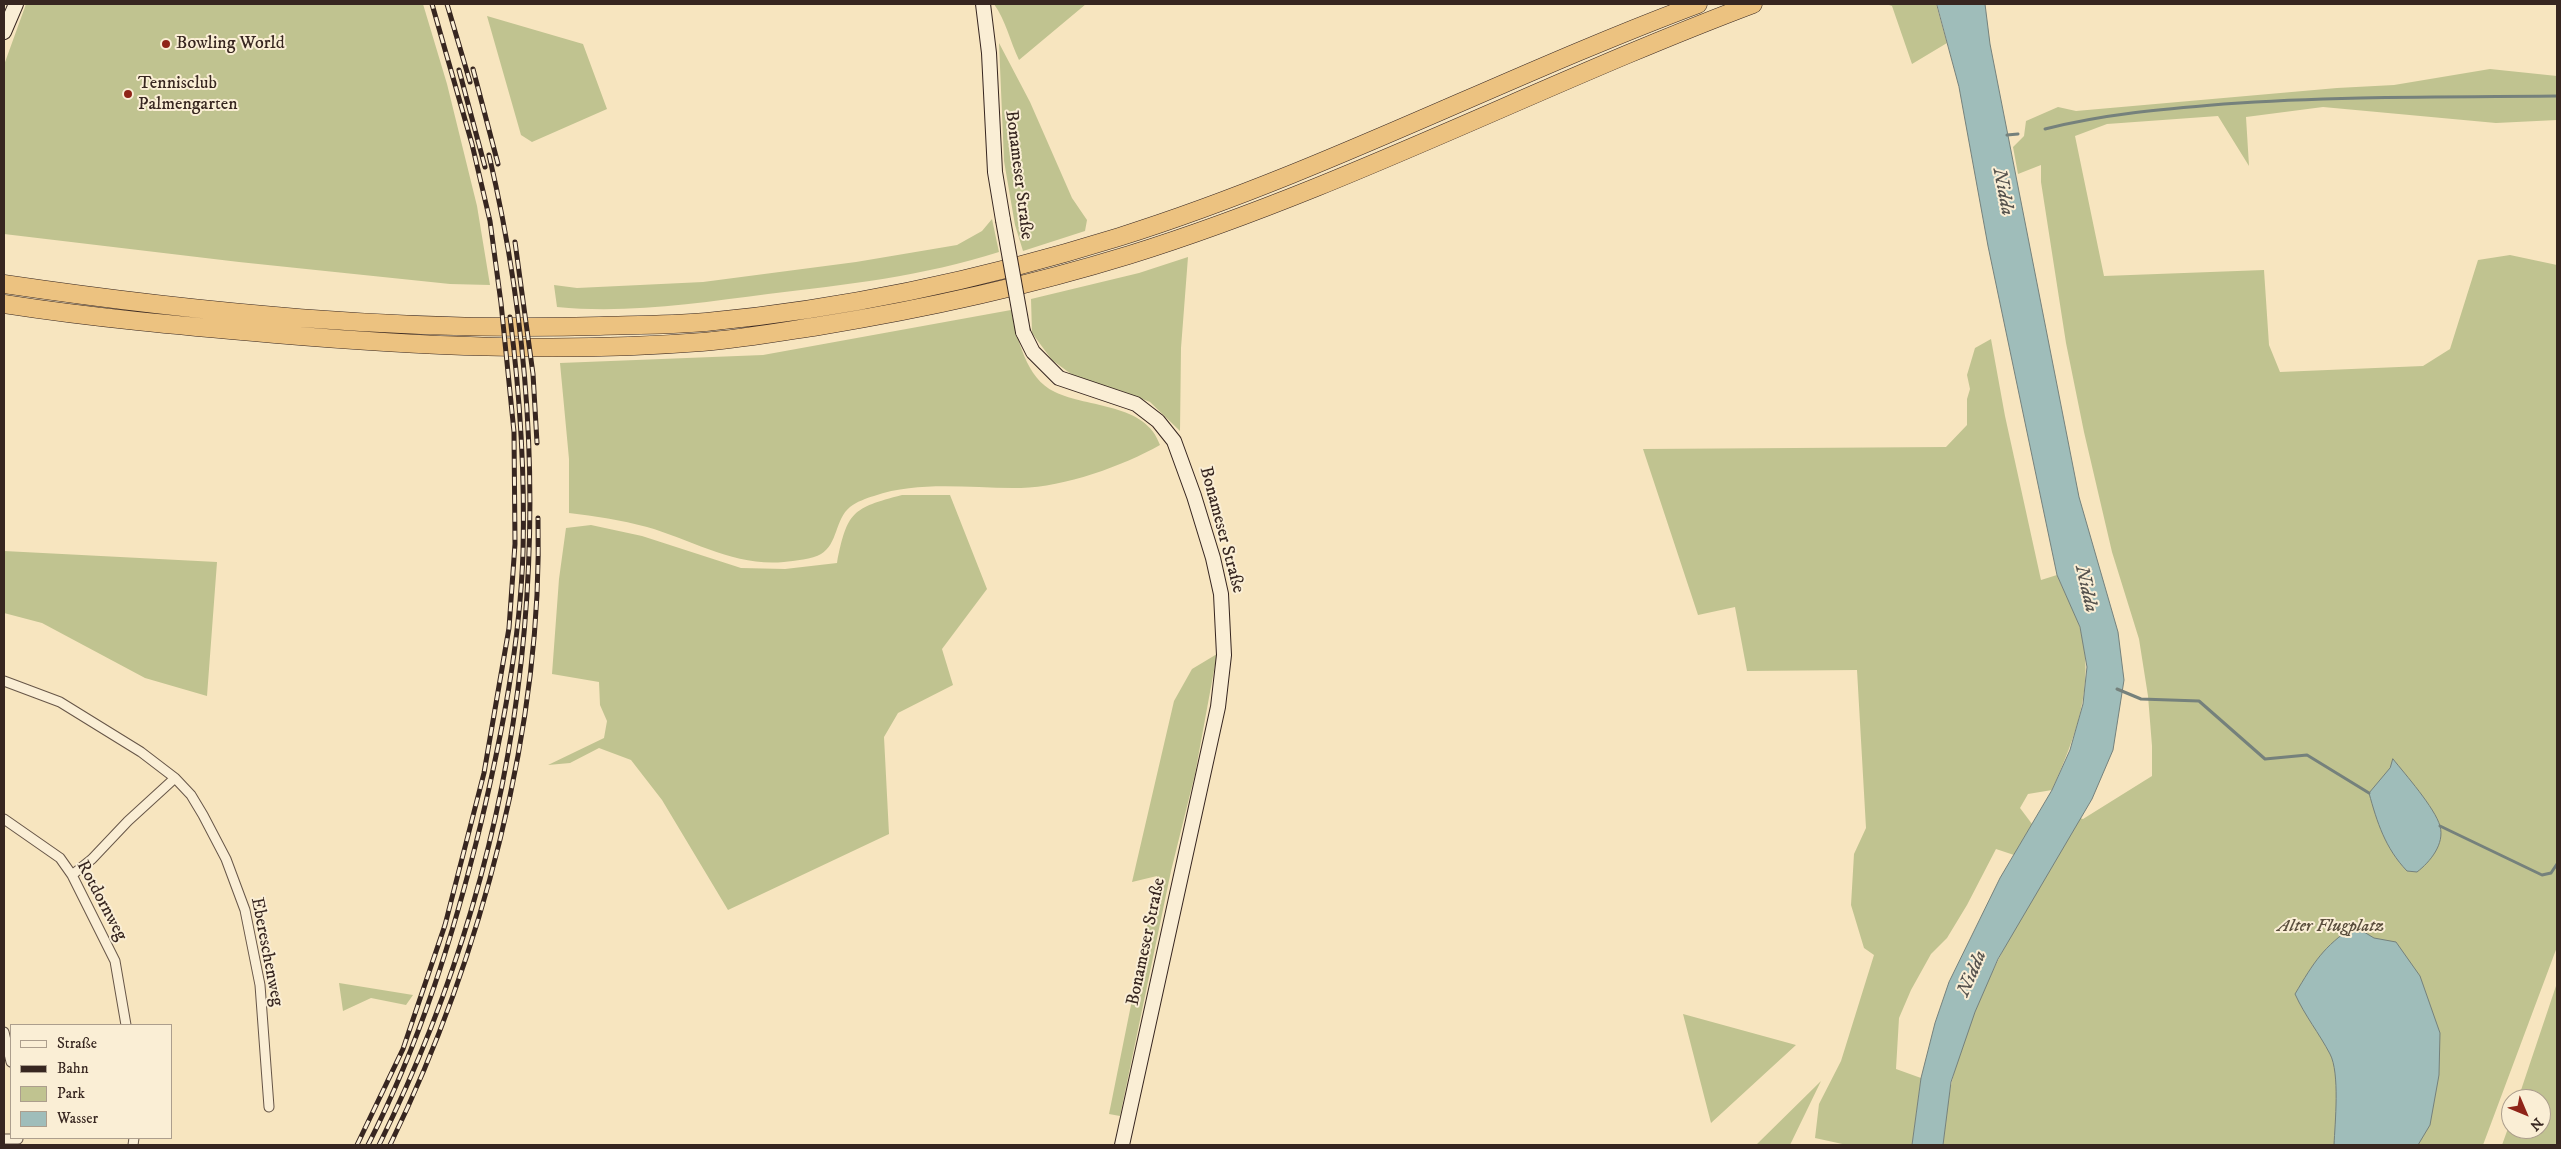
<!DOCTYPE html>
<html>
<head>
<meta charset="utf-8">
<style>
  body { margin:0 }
  #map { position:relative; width:2561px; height:1149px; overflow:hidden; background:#f7e5bf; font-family:"IM FELL DW Pica",serif }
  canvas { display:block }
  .frame { position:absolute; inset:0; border:5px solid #372620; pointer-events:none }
  .legend { position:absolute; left:10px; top:1024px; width:162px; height:115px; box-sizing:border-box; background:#faeed5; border:1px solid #ac9e8d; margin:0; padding:6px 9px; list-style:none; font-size:15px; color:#372620 }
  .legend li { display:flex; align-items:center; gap:10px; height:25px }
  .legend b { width:25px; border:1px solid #ac9e8d }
  .north { position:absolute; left:2501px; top:1089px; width:50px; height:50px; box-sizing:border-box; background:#faeed5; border:1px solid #ac9e8d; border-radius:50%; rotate:135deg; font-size:14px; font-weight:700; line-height:20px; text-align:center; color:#372620 }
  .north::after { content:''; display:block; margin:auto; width:18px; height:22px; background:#8f2418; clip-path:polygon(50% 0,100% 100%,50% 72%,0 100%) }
</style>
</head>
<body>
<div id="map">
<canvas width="2561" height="1149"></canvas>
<div class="frame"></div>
<ul class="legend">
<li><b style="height:6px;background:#faeed5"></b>Straße</li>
<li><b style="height:6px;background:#372620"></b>Bahn</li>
<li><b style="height:14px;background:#c0c390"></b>Park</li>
<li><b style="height:14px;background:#9fbdba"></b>Wasser</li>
</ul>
<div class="north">N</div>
</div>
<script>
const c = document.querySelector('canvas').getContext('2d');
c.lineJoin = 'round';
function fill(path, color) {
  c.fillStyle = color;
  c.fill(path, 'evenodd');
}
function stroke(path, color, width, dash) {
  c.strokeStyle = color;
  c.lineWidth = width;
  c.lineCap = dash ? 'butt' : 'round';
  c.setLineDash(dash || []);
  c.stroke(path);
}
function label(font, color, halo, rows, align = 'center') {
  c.font = font + ' "IM FELL DW Pica",serif';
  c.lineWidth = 4;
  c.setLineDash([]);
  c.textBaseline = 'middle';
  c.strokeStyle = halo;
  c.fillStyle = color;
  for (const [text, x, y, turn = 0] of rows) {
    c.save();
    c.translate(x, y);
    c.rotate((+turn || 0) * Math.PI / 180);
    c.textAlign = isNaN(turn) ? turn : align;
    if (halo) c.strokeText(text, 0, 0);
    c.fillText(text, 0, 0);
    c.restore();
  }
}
const green = new Path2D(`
  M26,4h397l24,80 30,122 13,79 -40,-1 -211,-22 -235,-28v-169z
  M994,4h92l-67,56c-9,-19 -13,-39 -25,-56z
  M1886,4h50l11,39 -35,21 -20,-58z
  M487,16l96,28 24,65 -75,33 -11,-7z
  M999,43l31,59 42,96 15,22 -2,11 -62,20 -8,-26 -11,-64z
  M2490,69l67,7v44l-61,3 -173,-16 -77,10 3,49 -31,-50 -111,8 -32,12 29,140 160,-6 5,75 11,27 143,-6 27,-17 28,-89 32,-5 47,10v682l-74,198h-540c3,-21 4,-44 9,-64 23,-95 78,-180 128,-263l3,1 69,-43v-30l-4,-50 -9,-57 -27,-87 -28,-120 -18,-89 -25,-161v-17l-23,9 -5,-27 11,-11 2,-15 32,-14 18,4 261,-23 57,-3z
  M992,219l7,33c-75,24 -154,33 -231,42 -70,9 -141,20 -211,13l-3,-22 23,3 126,-6 153,-20 101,-17 25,-14z
  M1188,257l-7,91 -1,83 -30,-29 -31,-12 -37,-8 -30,-22 -20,-27 -1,-34 108,-26z
  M1011,310c6,27 15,69 44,82 33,16 91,11 105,53 -37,21 -96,42 -139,43 -48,1 -100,-8 -147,8 -7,2 -18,6 -24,11 -15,12 -12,37 -29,47 -8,5 -27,7 -37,8 -48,5 -92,-22 -137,-35 -26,-7 -52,-11 -78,-14v-54l-9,-96 203,-8z
  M1991,339l14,77 36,164 16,-5c7,17 18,35 23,53 16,57 -5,110 -28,162l-24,4 -8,14 12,16 -18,31 -18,-6 -29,56 -20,33 -16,16 -20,36 -12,28 -3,51 25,9 -9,67h-65l-32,-7 4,-34 22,-43 33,-106 -10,-7 -13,-43 3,-51 12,-26 -9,-158 -110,1 -12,-64 -37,8 -55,-166 303,-2 21,-22v-26l3,-10 -3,-14 8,-27z
  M902,495h48l37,94 -45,60 11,36 -55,28 -14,24 5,97 -161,76 -66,-110 -31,-40 -32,-12 -29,15 -22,2 56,-27 3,-17 -7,-16 -1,-23 -47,-8 7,-95 7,-51 25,-3 51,11 99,32 44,1 52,-6c10,-51 15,-55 65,-68z
  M4,551l213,11 -10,134 -62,-18 -103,-55 -38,-10z
  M1217,654l-22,120 -24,97 -51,245 -11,-2 48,-238 -25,6 42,-181 18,-32z
  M339,983l74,12 -7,10 -35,-7 -28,13z
  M2557,983v162h-55l9,-25v9h30v-30h-23z
  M1683,1014l113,31 -85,78z
  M1821,1081l-31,64h-34z`);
const water = new Path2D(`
  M1937,4h48l5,40 89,453 39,135 6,48 -11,70 -21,49 -94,160 -23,53 -24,70 -8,63h-31l9,-67 14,-55 14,-41 51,-104 52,-88 18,-40 13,-46 4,-37 -7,-40 -23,-52 -69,-329 -29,-159z
  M2393,759c12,15 42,49 47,67 5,18 -10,36 -23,46l-10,-1c-22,-23 -30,-49 -38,-78l21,-25z
  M2354,926l20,12 22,4 24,34 20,57 -1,42 -9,50 -12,20h-84c1,-22 6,-72 -4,-91 -11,-21 -25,-38 -35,-60 19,-32 28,-47 59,-68z`);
const stream = new Path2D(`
  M2045,129c59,-15 118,-20 179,-25 111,-8 222,-7 333,-8
  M2007,135l11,-1
  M2117,689l24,10 58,2 66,58 42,-4 62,38
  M2440,826l102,49 9,-2 6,-9`);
const street = new Path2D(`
  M4,681l56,21 81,50 34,26 16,17 12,20 23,44 19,51 15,75 9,122
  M4,819l56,39 12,17 43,86 11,64
  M72,875l20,-16 36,-38 47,-43
  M4,1032l7,30
  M4,1139h14
  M133,1145l1,-7`);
const secondary = new Path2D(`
  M983,4l6,49 6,119 8,48
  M4,32l12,-28
  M1023,332l10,20 26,26 77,26 22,17 16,20 20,55 19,62 8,36 3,61 -6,52 -96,438`);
const highway = new Path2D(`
  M4,284c197,29 397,48 596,42 35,-1 71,-1 106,-4 137,-13 281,-44 413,-85 200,-63 384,-160 579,-233
  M4,304c90,14 180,22 271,30 141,12 285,19 427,8 39,-3 78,-10 117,-16 105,-17 209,-40 310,-71 215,-67 414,-172 624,-251`);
const rail = new Path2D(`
  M447,4l23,78
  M473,69l25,95
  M459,70l26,97
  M515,242l18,132 4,69
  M357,1145l46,-96 42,-124 39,-152 25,-145 6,-84 -1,-112 -13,-129 -11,-82 -18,-77 -40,-140
  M368,1145c52,-102 86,-211 113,-322 21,-89 39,-180 42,-271 2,-78 -3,-157 -13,-235
  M379,1145c154,-311 189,-653 110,-990
  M390,1145c91,-187 153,-418 148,-627`);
const secondaryBridge = new Path2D(`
  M1003,220l20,112`);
const markers = [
  [166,44,5,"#8f2418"],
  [128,94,5,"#8f2418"]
];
const poiNames = [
  ["Bowling World",176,44],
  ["Tennisclub",138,84],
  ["Palmengarten",138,105]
];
const streetNames = [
  ["Bonameser Straße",1018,175,83],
  ["Bonameser Straße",1221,530,75],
  ["Rotdornweg",101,901,62],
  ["Bonameser Straße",1147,942,-78],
  ["Ebereschenweg",266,952,79]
];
const parkNames = [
  ["Alter Flugplatz",2331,927]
];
const waterNames = [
  ["Nidda",2002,192,79],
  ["Nidda",2085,589,77],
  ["Nidda",1973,974,-67]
];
fill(green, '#c0c390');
fill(water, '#9fbdba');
stroke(water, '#75817c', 1);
stroke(stream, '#75817c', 3);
stroke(street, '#675648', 11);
stroke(secondary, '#372620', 16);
stroke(highway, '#372620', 19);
stroke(street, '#faeed5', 9);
stroke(secondary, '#faeed5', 14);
stroke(highway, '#ecc280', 18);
stroke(rail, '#372620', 5);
stroke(rail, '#faeed5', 3, [9]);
stroke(secondaryBridge, '#372620', 16, []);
stroke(secondaryBridge, '#faeed5', 14);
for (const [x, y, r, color] of markers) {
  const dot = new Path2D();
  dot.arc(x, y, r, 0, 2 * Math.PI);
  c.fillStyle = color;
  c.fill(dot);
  stroke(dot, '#faeed5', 2);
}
label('18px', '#372620', '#faeed5', poiNames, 'left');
label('18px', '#372620', '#faeed5', streetNames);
label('italic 18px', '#594d3c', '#faeed5', parkNames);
label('italic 19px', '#56534e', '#faeed5', waterNames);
</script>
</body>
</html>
